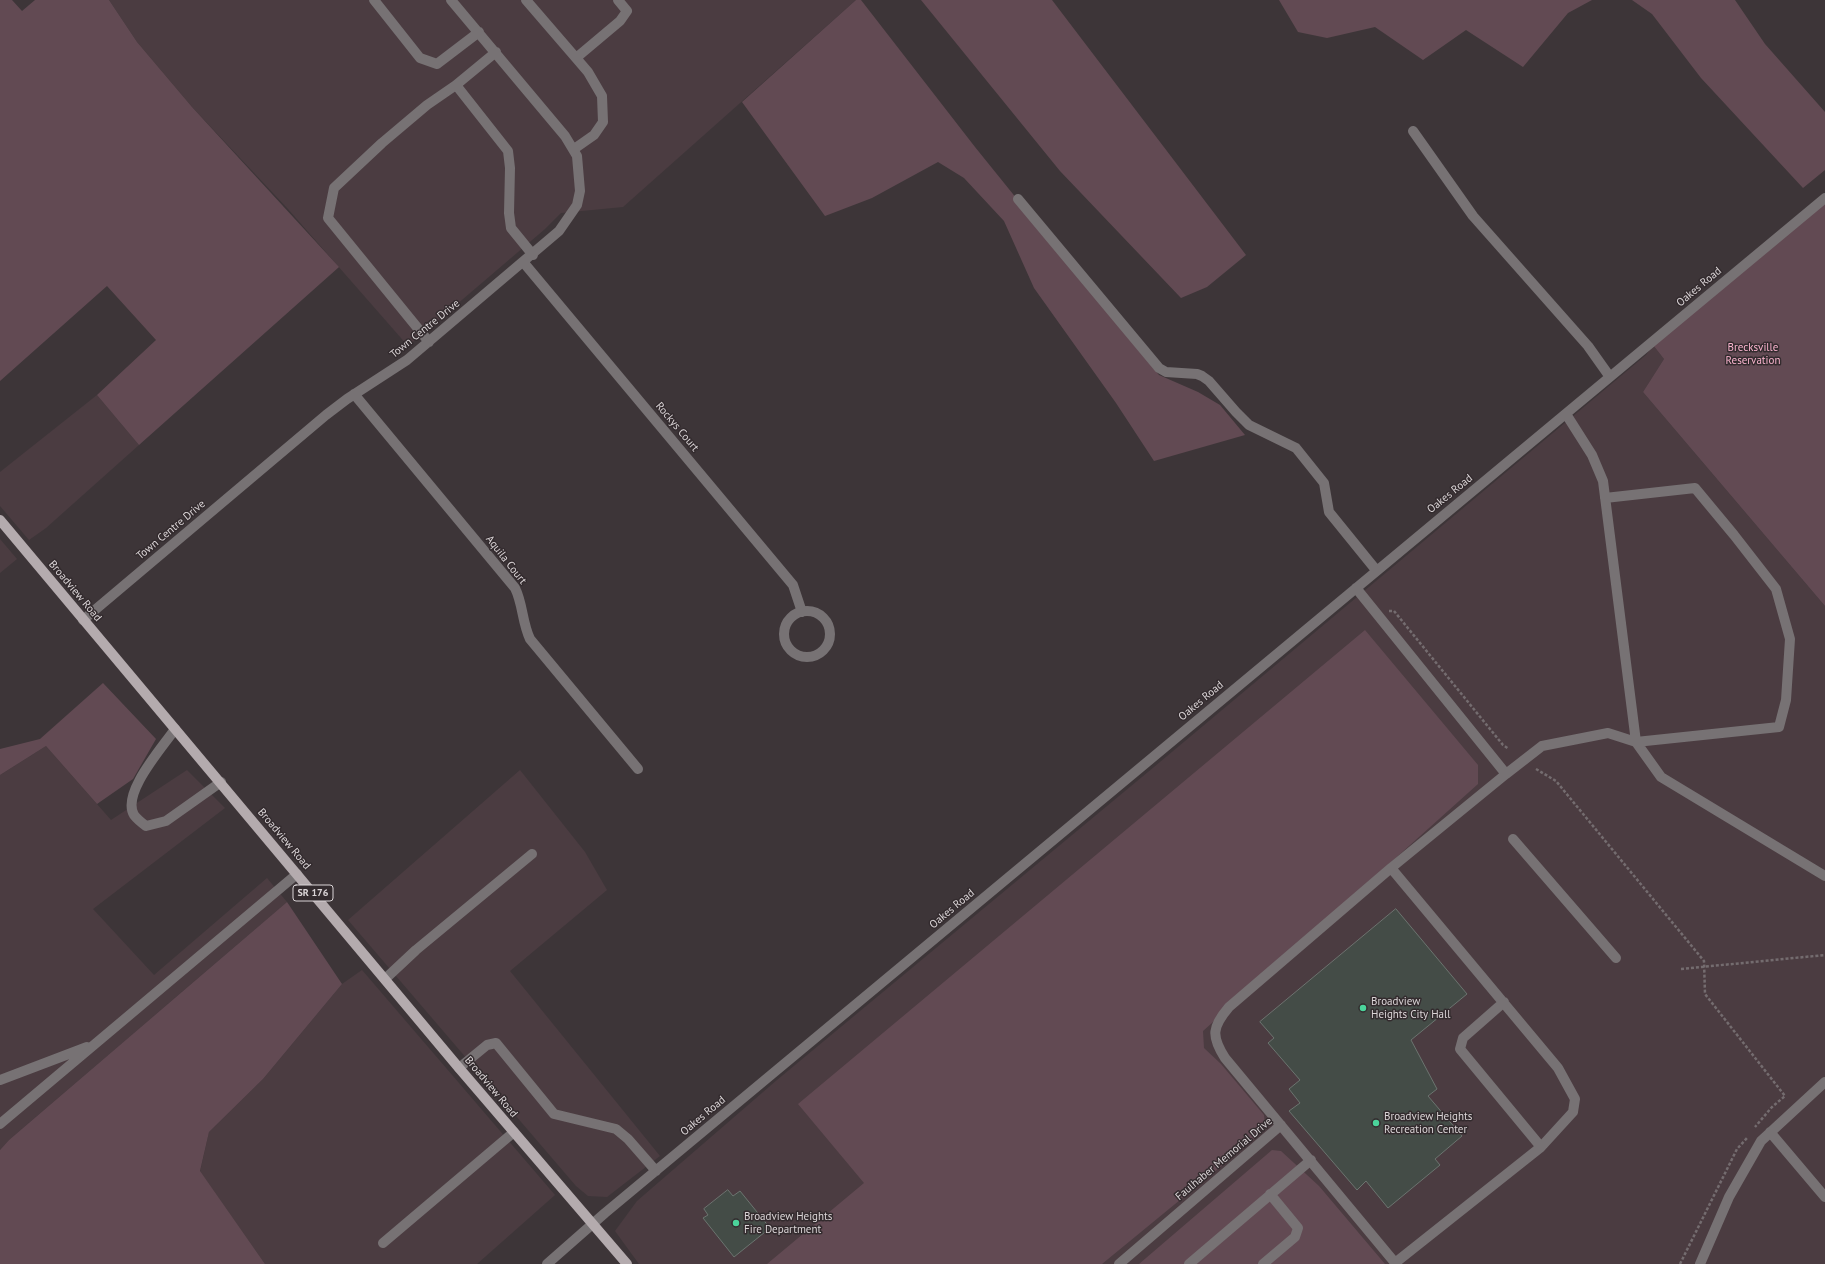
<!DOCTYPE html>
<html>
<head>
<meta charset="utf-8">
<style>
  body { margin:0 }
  canvas { display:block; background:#3d3538 }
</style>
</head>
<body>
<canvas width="1825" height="1264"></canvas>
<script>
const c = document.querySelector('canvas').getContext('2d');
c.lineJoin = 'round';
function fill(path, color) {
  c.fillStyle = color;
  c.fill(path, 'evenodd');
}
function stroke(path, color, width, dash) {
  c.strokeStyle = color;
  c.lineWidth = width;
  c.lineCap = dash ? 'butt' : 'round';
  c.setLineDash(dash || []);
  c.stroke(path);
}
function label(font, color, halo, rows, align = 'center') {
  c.font = font + ' "PT Sans",sans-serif';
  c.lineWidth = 3;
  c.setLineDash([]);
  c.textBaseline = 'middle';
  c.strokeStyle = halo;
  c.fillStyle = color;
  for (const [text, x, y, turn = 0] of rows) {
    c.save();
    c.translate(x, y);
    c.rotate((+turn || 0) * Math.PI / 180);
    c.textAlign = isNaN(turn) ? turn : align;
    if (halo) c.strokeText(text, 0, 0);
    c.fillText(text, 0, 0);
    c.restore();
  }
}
const built = new Path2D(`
  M109,0h747l-233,207 -62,6 -16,16 -137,117 -120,-137 -96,-102 -55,-65z
  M1653,345l11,14 -21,33 182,214v658h-1186l-24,-33 22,-30 140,-121 377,-313 492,-412z
  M97,395l42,50 -93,83 -17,12 -29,-34v-34z
  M0,539l17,20 -17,14z
  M46,746l65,74 76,-50 38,38 -132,101 61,66 113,-97 20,24 -278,238 -9,10v-375z
  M520,770l65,82 22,38 -97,81 150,185 -53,41 -19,-1 -12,-10 -228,-266z
  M362,970l193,225 -78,69h-212l-65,-92 9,-40 54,-53 79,-95z`);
const green = new Path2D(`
  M0,0h12l10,11 13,-11h74l28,42 55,65 147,160 -200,178 -42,-50 59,-55 -49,-54 -107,95z
  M856,0h5l114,147 184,228 39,17 22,13 25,30 -91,26 -38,-58 -82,-115 -30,-67 -40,-43 -26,-16 -66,36 -47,18 -83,-114z
  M921,0h131l194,255 -39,32 -26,11 -121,-127z
  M1279,0h313l-24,13 -45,54 -57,-37 -43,30 -48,-33 -48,11 -29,-6z
  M1632,0h103l30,44 60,68v58l-22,18 -102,-110 -49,-64z
  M1825,202v404l-182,-214 21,-33 -11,-14z
  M1365,630l113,135v19l-275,247 1,17 17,16 43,51 1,9 -12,16 -151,124h-335l97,-81 -66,-79z
  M103,683l53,56 -23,40 -36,25 -51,-58 -46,29v-26l40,-10z
  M287,902l55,82 -79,95 -54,53 -9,39 65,93h-265v-114l9,-10z
  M1272,1150l9,1 38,35 66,78h-246z`);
const building = new Path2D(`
  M1396,909l71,85 -56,46 26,49 -9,7 34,40 -27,23 5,6 -52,43 -22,-27 -9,9 -68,-79 11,-8 -11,-14 11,-9 -32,-37 6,-5 -14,-16z
  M728,1190l5,6 7,-5 30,37 -36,29 -31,-39 5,-3 -4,-6z`);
const path = new Path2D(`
  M1389,611h5l109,134 6,4
  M1536,769l20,12 148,180 1,33 80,102 -13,11 -17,20
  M1681,969l144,-14
  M1680,1264l57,-115 10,-11`);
const minor = new Path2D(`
  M374,0l46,58 17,6 42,-32
  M526,0l50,58
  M496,52l-40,33 52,66 2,17 -1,45 2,15 22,27
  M1413,131l60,85 115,130 22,31
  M574,149l20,-14 9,-13 -1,-26 -14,-24 -12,-14 44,-37 7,-10 -9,-11
  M1018,199l141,169 7,4 31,2 5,2 7,5 27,31 13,13 47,23 28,35 5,29 47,58
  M524,263l269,322 9,27
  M429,342l-101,-124 6,-30 48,-45 45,-38 29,-20
  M354,394l161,194c8,16 7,34 15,51l108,130
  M1566,414l26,41 11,26 33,261 143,-15 7,-27 4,-61 -14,-50 -42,-54 -39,-47 -90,10
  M1356,588l150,186 -115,94 -162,139c-17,20 -18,29 -4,51l171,206
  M784 634a23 23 0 1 1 46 0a23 23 0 1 1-46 0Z
  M83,620l243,-205 21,-16 60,-39 152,-129 18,-26 3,-14 -3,-35 -12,-20 -114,-136
  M175,729c-12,18 -54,64 -41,86 3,4 8,8 12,11l20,-5 55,-39
  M1506,774l36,-28 66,-13 28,9 25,35 164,99
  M1513,839l103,119
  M1391,868l167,200 17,31 -2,13 -32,35 -146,116
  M385,979l31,-29 116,-96
  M1504,1002l-41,36 -3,11 81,98
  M459,1068l28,-23 9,-2 58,71 62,15 12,10 28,32
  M0,1080l87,-33
  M0,1124l297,-250
  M1770,1132l55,65
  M383,1243l131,-111
  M547,1264l58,-51 1220,-1015
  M1119,1264l162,-139
  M1189,1264l122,-104
  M1263,1264l32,-27 3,-9 -28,-34
  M1700,1264l29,-67 32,-56 64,-59`);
const major = new Path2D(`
  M0,520l459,548 168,196`);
const markers = [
  [1363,1008,4,"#4bd49b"],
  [1376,1123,4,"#4bd49b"],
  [736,1223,4,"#4bd49b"]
];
const shields = [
  [313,893,40]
];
const shieldNames = [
  ["SR 176",313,893]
];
const streetNames = [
  ["Oakes Road",1699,287,-40],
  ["Town Centre Drive",425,329,-39],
  ["Rockys Court",677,427,50],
  ["Oakes Road",1450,494,-39],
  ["Town Centre Drive",171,530,-40],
  ["Aquila Court",506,560,52],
  ["Broadview Road",75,591,50],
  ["Oakes Road",1201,701,-40],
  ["Broadview Road",284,839,50],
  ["Oakes Road",952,909,-40],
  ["Broadview Road",491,1087,50],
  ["Oakes Road",703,1116,-40],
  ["Faulhaber Memorial Drive",1224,1159,-40]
];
const parkNames = [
  ["Brecksville",1753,348],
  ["Reservation",1753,361]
];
const poiNames = [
  ["Broadview",1371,1002],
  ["Heights City Hall",1371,1015],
  ["Broadview Heights",1384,1117],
  ["Recreation Center",1384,1130],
  ["Broadview Heights",744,1217],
  ["Fire Department",744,1230]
];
fill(built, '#4b3c41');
fill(green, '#624a53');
fill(building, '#444c47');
stroke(building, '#6b746f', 1);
stroke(path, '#746c6f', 2.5, [3, 2]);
stroke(minor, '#777274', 10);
stroke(major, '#b4abae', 10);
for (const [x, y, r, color] of markers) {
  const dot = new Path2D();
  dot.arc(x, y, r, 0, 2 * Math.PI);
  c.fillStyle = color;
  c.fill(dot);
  stroke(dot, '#332b2e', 1.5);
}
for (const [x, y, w] of shields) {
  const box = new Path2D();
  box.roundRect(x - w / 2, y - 8, w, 16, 3);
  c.fillStyle = '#332b2e';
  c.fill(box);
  stroke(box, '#dbd5d7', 1);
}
label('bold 10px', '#dbd5d7', null, shieldNames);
label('11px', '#dbd5d7', '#332b2e', streetNames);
label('11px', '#f8b3cd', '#332b2e', parkNames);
label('11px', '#dbd5d7', '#332b2e', poiNames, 'left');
</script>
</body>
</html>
